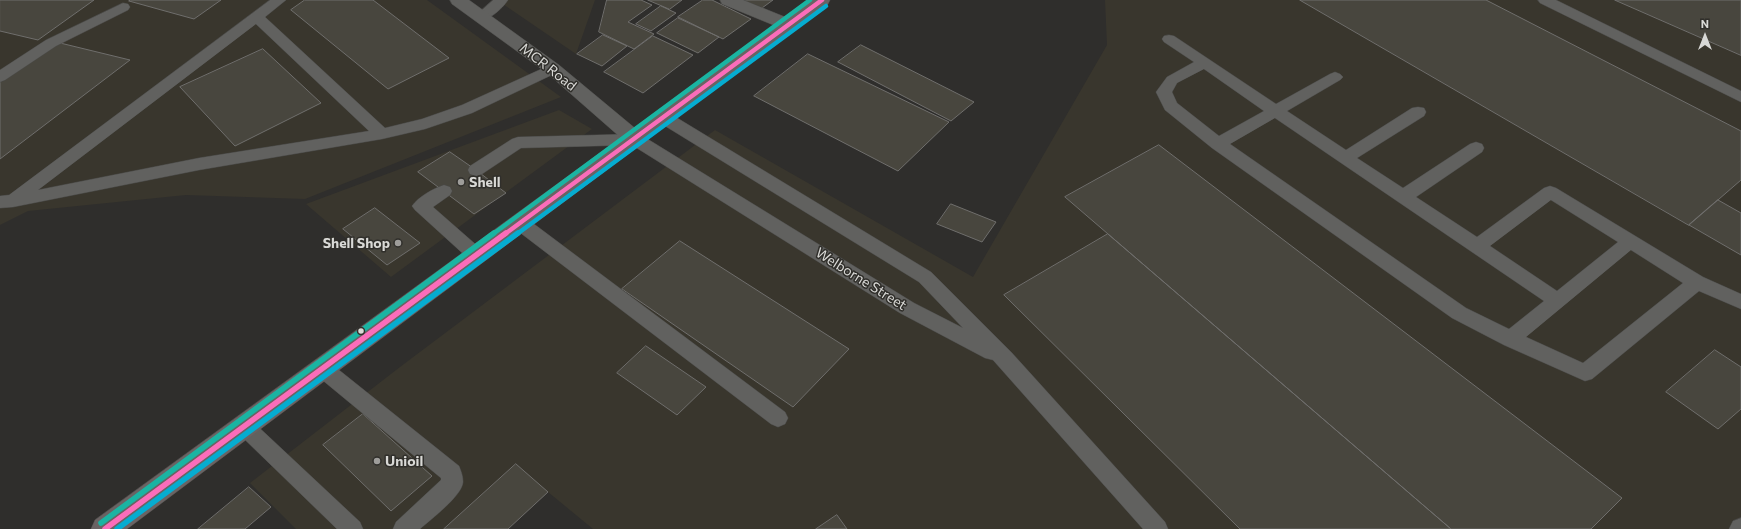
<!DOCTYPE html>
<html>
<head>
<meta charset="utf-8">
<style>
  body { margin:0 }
  #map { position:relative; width:1741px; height:529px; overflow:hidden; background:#2f2e2c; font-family:Commissioner,sans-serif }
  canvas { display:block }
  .north { position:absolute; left:1685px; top:16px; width:40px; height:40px; -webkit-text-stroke:3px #302f2b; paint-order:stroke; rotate:0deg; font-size:11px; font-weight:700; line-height:16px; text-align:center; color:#d9d9d6 }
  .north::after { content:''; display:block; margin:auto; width:14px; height:18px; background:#d9d9d6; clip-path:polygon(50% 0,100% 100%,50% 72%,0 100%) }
</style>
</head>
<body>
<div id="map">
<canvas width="1741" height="529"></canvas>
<div class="north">N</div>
</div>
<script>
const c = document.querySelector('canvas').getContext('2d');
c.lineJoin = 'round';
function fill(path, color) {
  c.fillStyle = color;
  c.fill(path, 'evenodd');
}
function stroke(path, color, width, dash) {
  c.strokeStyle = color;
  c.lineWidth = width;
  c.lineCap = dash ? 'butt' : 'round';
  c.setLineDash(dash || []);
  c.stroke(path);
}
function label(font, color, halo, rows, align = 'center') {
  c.font = font + ' Commissioner,sans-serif';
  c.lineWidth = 3;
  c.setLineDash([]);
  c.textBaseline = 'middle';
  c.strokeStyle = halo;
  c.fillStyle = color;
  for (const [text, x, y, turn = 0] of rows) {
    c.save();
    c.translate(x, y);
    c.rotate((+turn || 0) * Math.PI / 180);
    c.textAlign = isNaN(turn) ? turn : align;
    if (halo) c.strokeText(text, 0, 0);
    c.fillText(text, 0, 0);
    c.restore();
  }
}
const built = new Path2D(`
  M0,0h427l134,97 -256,102 -119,-4 -158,16 -28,14z
  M497,0h98l-19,54z
  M1105,0h636v529h-1148l-45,-37 -40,37h-212l-46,-46 150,-116 315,-237 258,147 134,-232z
  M559,110l33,19 -201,148 -85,-73z`);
const building = new Path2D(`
  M0,0h94l-56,40 -38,-9z
  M131,0h90l-27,19 -65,-18z
  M305,0h68l76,58 -61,31 -97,-79z
  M607,0h34l11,5 -24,17 26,12 -20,15 -35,-17z
  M648,0h34l-12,9z
  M703,0h9l39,19 -28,20 -45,-22z
  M743,0h30l-11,8z
  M1300,0h186l255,131v49l-52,45z
  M1615,0h126v55z
  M661,6l15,7 -25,18 -15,-7z
  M678,18l41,19 -21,16 -41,-20z
  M603,35l24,11 -25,20 -25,-12z
  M653,36l40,19 -50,38 -39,-21z
  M56,42l74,18 -130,99v-77z
  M861,45l113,57 -23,19 -113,-59z
  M263,49l58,54 -86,43 -55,-59z
  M808,54l141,68 -51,49 -144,-75z
  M1159,145l463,353 -31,31h-140l-386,-332z
  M450,152l26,18 30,23 -32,21 -56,-42z
  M1718,200l23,13v42l-52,-30z
  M951,204l45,18 -14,20 -45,-18z
  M375,208l45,35 -33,22 -44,-36z
  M1108,234l343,295h-211l-236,-234z
  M680,241l169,108 -56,58 -171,-118z
  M646,346l60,41 -29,28 -60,-42z
  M1715,350l26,17v42l-23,20 -52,-37z
  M363,414l69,62 -41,35 -68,-66z
  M516,464l32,28 -40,37h-64z
  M249,487l22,20 -26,22h-47z
  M837,515l10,14h-31z`);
const service = new Path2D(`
  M270,0h16l-21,17 120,111 37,-9 40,-14 86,-39 5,-2 5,2 2,3 -2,3 -86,41 -47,16 -43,10 -183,31 -186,37 -13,1v-12l9,-1zM256,24l113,107 -170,27 -161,32z
  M493,0h15c-6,9 -21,23 -32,20l-2,-3z
  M1538,0h18l185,91v11l-201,-99z
  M123,3l5,1 2,3 -2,3 -72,36 -51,34 -5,2v-12l46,-30z
  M1169,35l5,1 102,68 54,-30 5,-2 5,2 3,3 -3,3 -53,31 59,39 66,-42 6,-1 6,1 2,4 -2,4 -67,42 46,30 67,-44 6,-2 6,2 2,4 -2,4 -66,45 61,40 67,-49 6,-2 6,2 147,89 38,17v15l-42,-18 -107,88 -7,2 -81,-36 -52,-27 -240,-170 -47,-38 -9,-18 11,-15 27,-15 -30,-20 -2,-3 2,-3zM1204,69l60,42 -45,25 -42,-33 -5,-11 5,-9zM1275,118l269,183 -35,28 -43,-21 -236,-164zM1551,200l67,42 -61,49 -67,-45zM1631,250l52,33 -100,80 -57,-26z
  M663,112l6,1 262,159 81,81 153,169 3,7h-25l-150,-169 -8,-2 -85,-45 -268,-168 -111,3 -39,26 -6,2 -6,-2 -2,-4 2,-4 42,-27 6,-2 117,-3 6,1 273,168 49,25 -44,-46 -262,-161 -2,-4 2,-4z
  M444,185l6,2 2,4 -2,4 -17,12 49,43 3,5 -3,5 -6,2 -6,-2 -55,-50 -3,-4c6,-9 22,-18 32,-21z
  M520,217l6,1 259,194 3,6 -3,6 -7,3 -7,-3 -257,-196 -3,-5 3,-5z
  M322,360l7,2 130,104c2,5 4,10 4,16 -1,14 -32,37 -43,47h-27l3,-7 45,-42v-2l-126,-104 -3,-6 3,-6z
  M244,417l7,3 109,102 3,7h-26l-100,-97 -3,-6 3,-6z
  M1741,518v11h-12l4,-8z`);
const minor = new Path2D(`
  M450,0h19l90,65 83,69 3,5 -3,5 -7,2 -7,-2 -81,-71 -95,-69z
  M720,0h23l52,21 3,4 -3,4 -6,1 -6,-1 -61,-25z`);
const trunk = new Path2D(`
  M811,0h19l-2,4 -701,525h-36l4,-9z`);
const bus1Far1 = new Path2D(`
  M505,234l317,-234`);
const bus1 = new Path2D(`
  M105,529l401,-296`);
const bus2Far1 = new Path2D(`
  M517,234l309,-228`);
const bus2 = new Path2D(`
  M117,529l401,-296`);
const bus3Far1 = new Path2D(`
  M493,234l317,-234`);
const bus3 = new Path2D(`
  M101,523l393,-290`);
const markers = [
  [461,182,4,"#9e9d9a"],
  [398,243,4,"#9e9d9a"],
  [361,331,3.5,"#d9d9d6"],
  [377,461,4,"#9e9d9a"]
];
const streetNames = [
  ["MCR Road",548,67,38],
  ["Welborne Street",861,279,32]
];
const poiNames = [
  ["Shell",469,182],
  ["Shell Shop",390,243,"right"],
  ["Unioil",385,461]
];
fill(built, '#39362d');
fill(building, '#48463e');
stroke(building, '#6f6e6c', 1);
stroke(service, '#494947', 1);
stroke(minor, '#494947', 1);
stroke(trunk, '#494947', 1);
fill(service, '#61615f');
fill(minor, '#61615f');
fill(trunk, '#6a6363');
stroke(bus1Far1, '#fb6dba', 4.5);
stroke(bus1, '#fb6dba', 5.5);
stroke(bus2Far1, '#06acd0', 4.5);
stroke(bus2, '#06acd0', 5.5);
stroke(bus3Far1, '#1ab4a2', 4.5);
stroke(bus3, '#1ab4a2', 5.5);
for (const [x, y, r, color] of markers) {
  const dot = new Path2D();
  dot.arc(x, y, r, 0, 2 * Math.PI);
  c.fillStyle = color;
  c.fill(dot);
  stroke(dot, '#302f2b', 1.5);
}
label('14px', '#d9d9d6', '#302f2b', streetNames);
label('bold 14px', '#d9d9d6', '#302f2b', poiNames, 'left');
</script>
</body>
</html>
